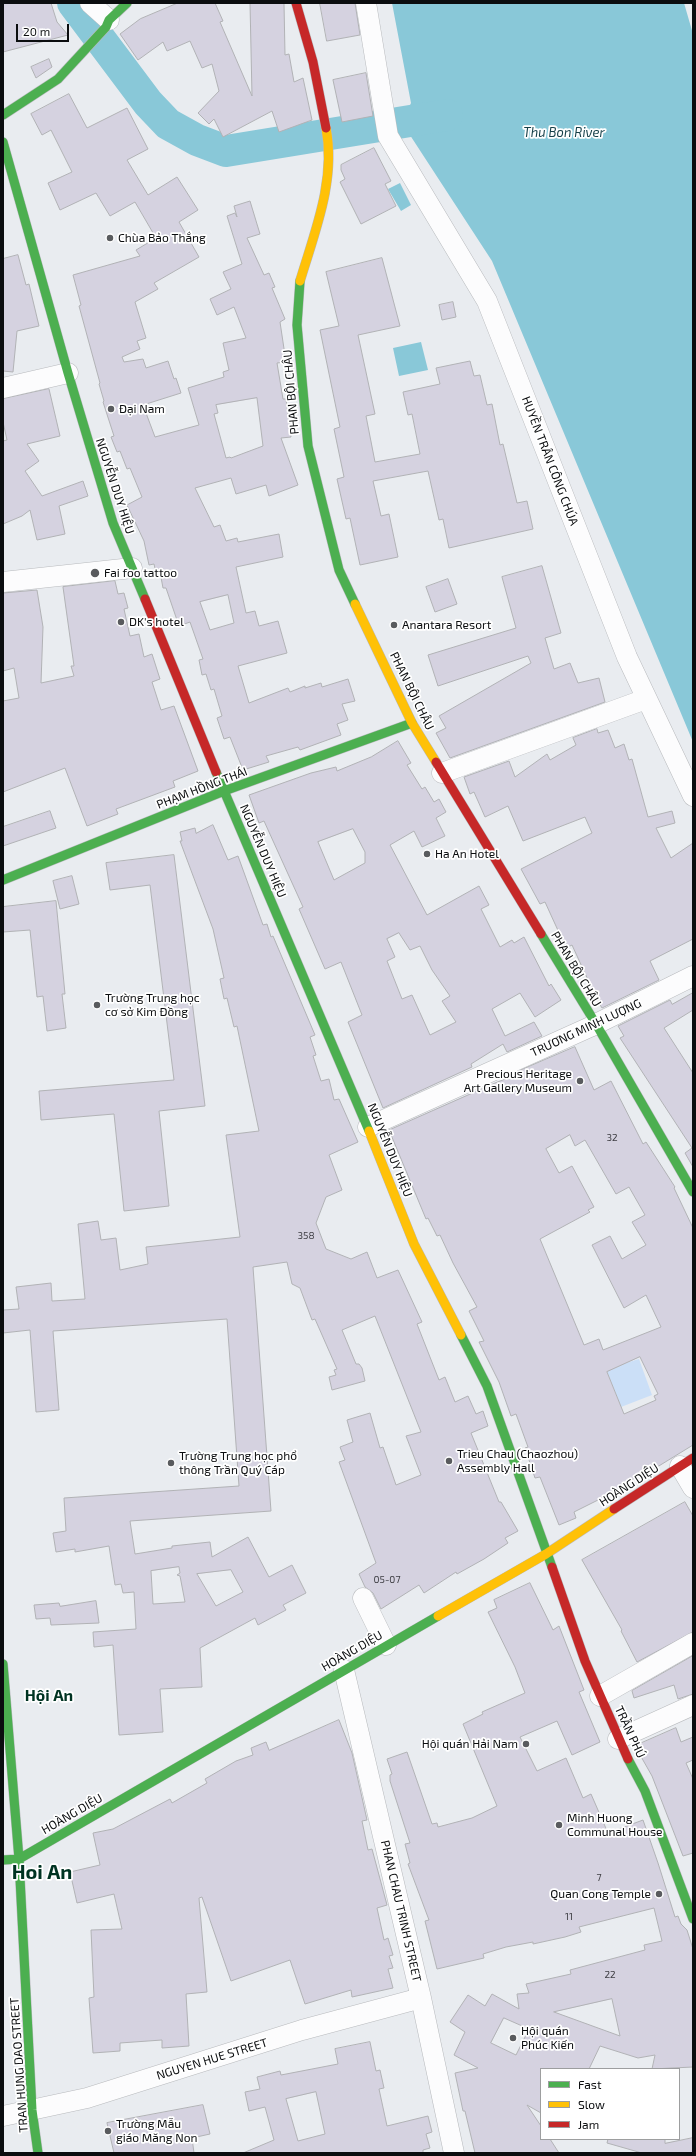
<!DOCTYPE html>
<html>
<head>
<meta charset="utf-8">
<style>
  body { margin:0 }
  #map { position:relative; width:696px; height:2156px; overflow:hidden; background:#e9ecf0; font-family:"Exo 2",sans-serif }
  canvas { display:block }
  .frame { position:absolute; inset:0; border:4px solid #0b0d0f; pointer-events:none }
  .legend { position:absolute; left:540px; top:2068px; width:140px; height:72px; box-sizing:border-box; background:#fff; border:1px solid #9d9e9f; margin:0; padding:5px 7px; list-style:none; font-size:12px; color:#0b0d0f }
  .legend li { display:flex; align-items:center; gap:8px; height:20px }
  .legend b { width:20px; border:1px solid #9d9e9f }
  .scale { position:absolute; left:16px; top:24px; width:53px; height:18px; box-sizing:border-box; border:2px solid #0b0d0f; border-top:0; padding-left:5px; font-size:12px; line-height:14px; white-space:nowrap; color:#0b0d0f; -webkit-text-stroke:3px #fff; paint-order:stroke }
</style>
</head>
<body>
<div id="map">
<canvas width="696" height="2156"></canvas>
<div class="frame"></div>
<ul class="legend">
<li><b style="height:5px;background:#4caf50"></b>Fast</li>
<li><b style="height:5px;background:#ffc107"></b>Slow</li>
<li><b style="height:5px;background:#c62828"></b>Jam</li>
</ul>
<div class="scale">20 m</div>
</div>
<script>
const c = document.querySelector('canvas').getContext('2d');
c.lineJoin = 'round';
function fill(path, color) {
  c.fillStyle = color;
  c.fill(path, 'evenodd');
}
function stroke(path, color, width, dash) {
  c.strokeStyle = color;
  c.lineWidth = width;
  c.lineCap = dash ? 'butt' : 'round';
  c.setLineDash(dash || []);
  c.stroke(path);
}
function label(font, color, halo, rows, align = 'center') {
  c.font = font + ' "Exo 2",sans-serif';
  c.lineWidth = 3.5;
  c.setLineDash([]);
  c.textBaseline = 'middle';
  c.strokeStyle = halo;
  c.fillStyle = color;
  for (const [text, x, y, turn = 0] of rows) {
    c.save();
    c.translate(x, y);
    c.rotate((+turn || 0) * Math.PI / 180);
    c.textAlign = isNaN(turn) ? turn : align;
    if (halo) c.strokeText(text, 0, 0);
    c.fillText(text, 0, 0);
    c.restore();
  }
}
const green = new Path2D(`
  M639,1359l13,36 -31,12 -15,-38z`);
const water = new Path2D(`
  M59,3h24l12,15 -16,15 -13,-17z
  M392,3h292l9,31v708l-201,-481 -86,-132 -3,-8 8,-18z
  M400,183l11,22 -10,6 -13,-22z
  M421,342l7,28 -29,6 -6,-28z`);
const river = new Path2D(`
  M73,3l75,100 20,21 29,16 29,11 221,-36`);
const building = new Path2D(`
  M3,3h48l6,19 11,13 -65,17z
  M178,3h37l8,18 -3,1 32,74 -2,-93h34l1,52 4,-1 5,28 9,-4 9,42 -33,12 -7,-21 -49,26 -9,-18 -5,5 -11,-11 21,-22 -7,-27 -10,4 -12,-27 -23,10 -4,-9 -25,18 -18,-26 20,-15z
  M320,3h35l5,32 -33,6z
  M49,59l3,8 -16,11 -5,-11z
  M366,73l7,43 -31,6 -9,-42z
  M69,94l18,34 40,-20 21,41 -21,11 21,35 29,-18 21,33 -19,12 20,35 -45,26 4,6 -23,13 11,36 -9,3 3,8 -18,8 2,5 19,-3 3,9 22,-7 6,18 2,-1 5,15 -38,12 12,32 44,-12 -11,-37 36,-11 -1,-5 6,-2 -6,-27 23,-5 -12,-31 -17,8 -7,-16 21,-10 -8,-17 19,-8 -15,-48 8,-3 2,4 -3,-11 16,-5 10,33 -13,4 17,37 5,-2 6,14 -3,1 13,31 -5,3 6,40 -9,1 6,36h3l5,38 -10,1 17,47 -29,11 -3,-11 -30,9 -5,-16 -36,10 19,39 6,-2 6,16 11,-3 1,4 41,-8 4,23 -47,10 10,46 9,-2 4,15 19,-5 9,32 -49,13 11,37 39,-15 2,4 15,-6v2l16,-5 1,4 26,-8 7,22 -13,3 6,16 -11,4 4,11 -41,15 -2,-3 -32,9 3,6 -26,8 -13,-33 -6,2 -7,-21 5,-2 -8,-27 -3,1 -5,-16 -4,1 -3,-15 4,-1 -13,-37 -11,4 -13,-38h-3l-3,-16 -4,1 -2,-9 -5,1 -5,-24 -17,-36 15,-8 -12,-29 -3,1 -7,-18 -3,1 -6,-15 3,-1 -11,-34 1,-1 -5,-17 1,-1 -21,-77 2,-1 -8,-30 67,-19 -4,-6 20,-12 -21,-36 -25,14 -14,-23 -36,17 -12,-27 24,-11 -21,-42 -9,5 -11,-21zM257,398l6,48 -32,12 -1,-1 -4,1 -12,-44 4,-1 -2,-8zM228,595l6,28 -24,7 -10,-28z
  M374,148l17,33 -6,3 11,22 -35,18 -21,-42 5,-3 -4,-9v-5z
  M18,255l8,30 3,-1 10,42 -22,5 -4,41 -10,-1v-112z
  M382,258l18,68 -42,9 17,79 -9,2 9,46 45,-8 -8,-40 -4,1 -5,-23 37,-8 -4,-16 34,-7 4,15 6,-1 7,30 5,-1 8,41 3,-1 14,59 10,-2 6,28 -84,19 -6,-29 -4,1 -11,-49 -55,10 8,35 8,-2 9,43 -38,8 -10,-47 -4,1 -9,-40 7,-2 -10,-48 6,-2 -20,-97 19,-4 -13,-54z
  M453,302l3,15 -14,3 -3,-15z
  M49,389l11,47 -33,8 12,17 -14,10 17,25 41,-15 5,15 -29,10 6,28 -28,6 -7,-30 -8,6 -19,8v-83l4,-1 -4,-18v-23z
  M542,566l19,67 -16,5 9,31 16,-6 8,20 21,-5 6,24 -155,56 -14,-25 10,-5 -7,-12 92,-53 -3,-7 -90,30 -10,-31 88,-27 -14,-51z
  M448,579l9,25 -22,8 -9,-25z
  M115,581l3,13 6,-1 4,15 -4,1 6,27 9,-2 5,23 8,-3 8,25 -8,3 9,28 13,-4 24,65 -25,10 2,6 -59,22 2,5 -31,12 -22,-58 -62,24v-91l16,-3 -5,-30 -11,3v-78l34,-3 6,37 -2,56 33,-7 -3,-10h3l-11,-79z
  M597,729l1,4 10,-3 7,18 9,-4 5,16 3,-1 16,58 24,-6 3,12 -19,5 15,30 22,-15v96l-43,22 9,19 -57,28 -9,-15h1l-22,-48 -6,3 -21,-46 -5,2 -19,-35 71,-36 -7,-16 -62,24 -15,-35 -23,11 -11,-25 -4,2 -6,-17 45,-16 6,16 32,-23 3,6 26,-15 -3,-7z
  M398,741l13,22 -4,2 15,24 3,-2 9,15 5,-3 7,13 -10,6 9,18 -23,11 -8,-16 -24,14 37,70 52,-29 10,19 -8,4 19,38 12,-7 2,3 10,-6 25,49 2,-2 10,16 -26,17 -15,-24 -28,16 13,27 29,-14 8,14 -35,16 -4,-8 -32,20 1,3 -89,41 -35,-86 14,-7 -21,-53 -16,7 -26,-60 4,-2 -39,-86 -5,2 -10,-28 62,-22 25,-6 1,4 34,-14zM353,829l12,23v11l-31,17 -16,-38zM399,933l11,17 10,-4 12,24 18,26 -8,5 14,21 -26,13 -18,-40 -10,4 -15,-38 8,-4 -8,-18z
  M50,811l6,17 -53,18v-19z
  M213,825l15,35 10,-4 25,69 4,-1 4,13 2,-1 42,99 -5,2 6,18 -3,1 8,25 8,-2 5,21 5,-1 19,43 -29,13 13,35 -16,7 -10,26 10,26 25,10 16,-7 10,26 21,-8 24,52 -5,2 22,56 6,-3 10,25 13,-6 8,18 7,-3 5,15 -17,7 28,69h2l17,29 -13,7 3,5 -24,16 -27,15 -1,-2 -32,21 -5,-8 -38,24 -8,-16 -8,-6 -6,-13 17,-11 -37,-101 6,-2 -5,-13 13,-5 -6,-22 23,-7 10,35 3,-1 13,38 25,-10 -15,-39 15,-4 -46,-116 -33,14 14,34h3l3,4 3,13 -33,9 -3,-13 7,-2 -2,-5 3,-1 -22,-50 -3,1 -12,-32 -8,-4 -5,-22 -34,5 18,244 -141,10 5,33 37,-6v-2l38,-4 2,15 36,-20 21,40 23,-12 14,28 -23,12 3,5 -28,15 -3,-7 -55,30 2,39 -42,2 3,43 -44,3 -6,-90 -19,2 -1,-15 43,-3 -2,-37 -11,1 -2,-9 -6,1 -6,-39 -34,6v-3l-19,3 -3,-19 13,-2 -2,-33 175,-12 -12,-167 -174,12 6,79 -23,2 -6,-82 -27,3v-23l16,-1 -3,-22 35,-4 1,18 33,-2 -7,-75 20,-3 3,19 15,-2 4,32 28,-6 -2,-17 94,-10 -14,-102 33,-4 -22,-105 -3,1 -7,-29 -3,1 -4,-20 4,-1 -11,-49 -33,-88h2l-2,-9 15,-4 1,5zM179,1567l1,6 -3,2 3,1 5,26 -32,2 -2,-33zM231,1570l12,22 -27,14 -19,-32z
  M174,855l31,251 -46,5 10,95 -45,5 -10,-97 -73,6 -2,-29 135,-11 -24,-195 -40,5 -4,-27z
  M72,876l7,28 -19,5 -7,-28z
  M56,901l9,93h-3l4,34 -19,3 -4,-35 -6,1 -7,-67 -27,2v-25z
  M693,993v17l-29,18 29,45v94l-8,-14 7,-5 -72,-110 4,-2 -6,-10 52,-26 2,4z
  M575,1047l19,43 17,-9 32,63 3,-2 29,45 -1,1 19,40v217l-44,27 -1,-2 -50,30 -24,12 2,6 -17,7 -19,-48 -5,1 -10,-30 3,-1 -12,-33 -5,2 -12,-34 -20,-40 5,-1 -15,-30 8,-4 -24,-44 -13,-28 -3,1 -9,-18 -2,1 -37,-89 106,-47 23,-9 -1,-2zM570,1135l5,11 10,-6 31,54 13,-7 16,28 -13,7 14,23 -24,14 -12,-23 -18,9 32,63 22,-13 15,32 -58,23 -4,-11 -15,6 -44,-106 50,-27 -2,-2 6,-3 -22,-41 -13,7 -13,-24zM640,1357l18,37 -4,2 2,4 -32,14 -17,-42z
  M685,1502l8,14v116l-56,30 -16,-31 1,-1 -40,-70z
  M530,1583l23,47 6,-4 25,64 -5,2 21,50 -28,13 -15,-34 -37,16 17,34 29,-13 17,40 8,-4 17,39 35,-13 15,43 17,54 3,-1 3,8 6,6 6,19v118l-41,2 3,-14 -17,3 -38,-12 -11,23h-48v44l-14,-8 14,21v13h9l9,14h-84l-10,-42h-2l-8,-38 23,-5 -24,-13 11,-23 -15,-10 18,-27 17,11 7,-12 27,15 -2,-15 12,-1 -3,-9 45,-10 -1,-4 75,-20 -1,-5 18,-4 -8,-33 -75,19 2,5 -16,5 -32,7v-2l-27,5 -23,7 1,4 -47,11 -12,-48 4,-1 -21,-56 2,-1 -5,-19 5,-1 -20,-62v-6l2,-1 -5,-15 20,-7 25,72 5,-1 1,4 34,-9 25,-12 -34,-82 20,-10 -1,-2 43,-19 -10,-26 -27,-55 9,-4 -3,-8zM612,1999l8,37 -66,-24zM504,2018l25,11 -13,26 -25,-12z
  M96,1601l3,22 -48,2 -1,-7 -14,1 -2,-14 25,-2 1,3z
  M693,1656v38l-15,5 -4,-14 -40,13 -2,-7z
  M339,1720l13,33 15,67 -5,1 6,29 4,-1 15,56 -10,3 7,32 4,-2 5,17 -4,1 4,12 -5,1 5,19 -41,9 -1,-7 -46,14 -15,-44 -59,21 -29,-84 -3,1 8,94 -21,2 3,52 -27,2v-8l-42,3v8l-27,2 -4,-55 5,-1 -3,-67 31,-1 -8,-35 -37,9 -7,-31 30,-7 -7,-32 20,-4 57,-30 2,4 35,-20 -2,-4 31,-18 17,-6 -2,-7 15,-6 3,8z
  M676,1728l5,14 12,-5v23l-7,3 7,16v74l-10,3 -31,-80 -17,-30z
  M370,2042l6,29 4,-1 4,18 -5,1 8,37 41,-10 4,16 -6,2 4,14 -7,2v3h-180l31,-13 -9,-33 -16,4 -4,-19 15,-3 -3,-12 23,-6 1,4 57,-11 -3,-15zM316,2092l9,42 -27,7 -12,-42z
  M203,2105l7,29 -18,4 2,15h-80l-7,-30z
  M693,2138v15h-51l-35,-10 1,-4h57v4z`);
const street = new Path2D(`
  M90,3l19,17
  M366,3l22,133 99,165 140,356 66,139
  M3,388l65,-15
  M3,582l129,-14
  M442,773l204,-74
  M368,1127l222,-100 103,-51
  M680,1466l13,22
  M363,1598l23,47
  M344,1670l77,328 33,155
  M600,1696l93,-53
  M618,1739l75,-34
  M3,2116l84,-18 215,-68 119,-32`);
const fast = new Path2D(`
  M3,115l55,-36 48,-52 3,-7 18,-17
  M3,142l65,231 45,150 32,76
  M300,281l-3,44 11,121 31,124 16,34
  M216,772l153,359
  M3,880l221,-89 188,-68
  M541,934l55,90 97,168
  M461,1335l26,51 65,181
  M3,1664l16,195 13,251 6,43
  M628,1759l17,32 48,128
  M3,1860l16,-1 419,-243`);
const slow = new Path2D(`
  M300,281c15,-50 36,-101 26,-153
  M355,604l57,119 24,39
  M369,1131l45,113 47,91
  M438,1616l108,-62 68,-45`);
const jam = new Path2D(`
  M296,3l17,59 13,66
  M145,599l71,173
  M436,762l105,172
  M614,1509l79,-51
  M552,1567l33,94 43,98`);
const markers = [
  [110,238,4,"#595b5e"],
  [111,409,4,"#595b5e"],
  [95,573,5,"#595b5e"],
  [121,622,4,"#595b5e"],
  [394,625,4,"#595b5e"],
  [427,854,4,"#595b5e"],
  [97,1005,4,"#595b5e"],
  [580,1081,4,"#595b5e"],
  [449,1461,4,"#595b5e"],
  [171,1463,4,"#595b5e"],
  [526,1744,4,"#595b5e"],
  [559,1825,4,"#595b5e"],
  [659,1894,4,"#595b5e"],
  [513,2038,4,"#595b5e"],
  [108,2131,4,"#595b5e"]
];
const numberNames = [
  ["32",612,1138],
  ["358",306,1236],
  ["05-07",387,1580],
  ["7",599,1878],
  ["11",569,1917],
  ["22",610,1975]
];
const poiNames = [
  ["Chùa Bảo Thắng",118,238],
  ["Đại Nam",119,409],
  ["Fai foo tattoo",104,573],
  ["DK's hotel",129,622],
  ["Anantara Resort",402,625],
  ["Ha An Hotel",435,854],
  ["Trường Trung học",105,998],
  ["cơ sở Kim Đồng",105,1012],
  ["Precious Heritage",572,1074,"right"],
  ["Art Gallery Museum",572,1088,"right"],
  ["Trieu Chau (Chaozhou)",457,1454],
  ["Assembly Hall",457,1468],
  ["Trường Trung học phổ",179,1456],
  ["thông Trần Quý Cáp",179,1470],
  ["Hội quán Hải Nam",518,1744,"right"],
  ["Minh Huong",567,1818],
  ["Communal House",567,1832],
  ["Quan Cong Temple",651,1894,"right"],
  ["Hội quán",521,2031],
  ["Phúc Kiến",521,2045],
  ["Trường Mẫu",116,2124],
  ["giáo Măng Non",116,2138]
];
const streetNames = [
  ["PHAN BỘI CHÂU",291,392,-95],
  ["HUYỀN TRÂN CÔNG CHÚA",550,461,69],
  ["NGUYỄN DUY HIỆU",115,486,72],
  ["PHAN BỘI CHÂU",412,691,64],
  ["PHẠM HỒNG THÁI",202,788,-21],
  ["NGUYỄN DUY HIỆU",263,851,67],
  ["PHAN BỘI CHÂU",576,969,59],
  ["TRƯƠNG MINH LƯỢNG",586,1028,-25],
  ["NGUYỄN DUY HIỆU",390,1150,68],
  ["HOÀNG DIỆU",629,1485,-33],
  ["HOÀNG DIỆU",352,1651,-30],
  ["TRẦN PHÚ",630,1732,65],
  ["HOÀNG DIỆU",72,1814,-30],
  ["PHAN CHAU TRINH STREET",401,1911,77],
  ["NGUYEN HUE STREET",212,2059,-17],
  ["TRAN HUNG DAO STREET",19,2065,-94]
];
const waterNames = [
  ["Thu Bon River",564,133]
];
const districtNames = [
  ["Hội An",49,1696]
];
const townNames = [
  ["Hoi An",42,1872]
];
fill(green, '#cbdff7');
fill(water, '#89c8d8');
stroke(river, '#89c8d8', 32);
fill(building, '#d5d2e0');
stroke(building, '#b1b2b5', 1);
stroke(street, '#b8babd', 21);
stroke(fast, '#b8babd', 10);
stroke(slow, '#b8babd', 10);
stroke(jam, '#b8babd', 10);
stroke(street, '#fcfcfd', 20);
stroke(fast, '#4caf50', 9);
stroke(slow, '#ffc107', 9);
stroke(jam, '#c62828', 9);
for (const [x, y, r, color] of markers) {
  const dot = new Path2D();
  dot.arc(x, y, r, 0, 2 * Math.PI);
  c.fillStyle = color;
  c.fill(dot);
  stroke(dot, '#fff', 1.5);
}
label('10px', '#3e3e43', null, numberNames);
label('12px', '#0b0d0f', '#fff', poiNames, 'left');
label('12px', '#0b0d0f', '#fff', streetNames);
label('italic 13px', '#153f48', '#fff', waterNames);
label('bold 16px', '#032', '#fff', districtNames);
label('bold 20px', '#032', '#fff', townNames);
</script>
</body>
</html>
